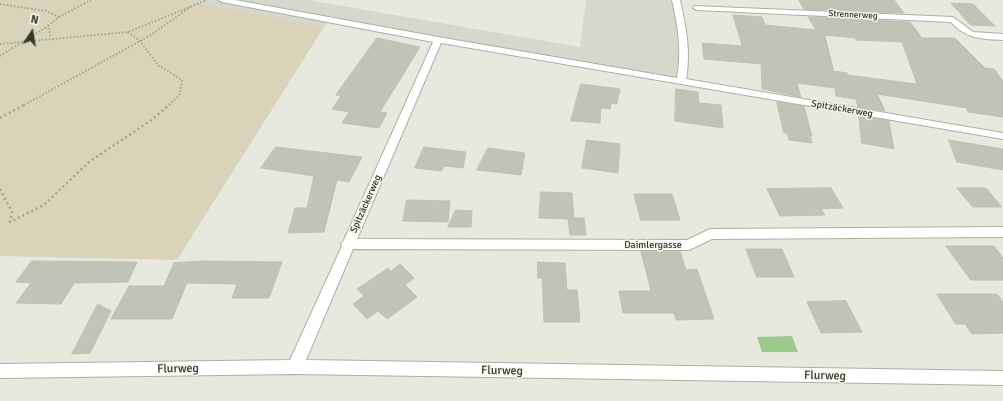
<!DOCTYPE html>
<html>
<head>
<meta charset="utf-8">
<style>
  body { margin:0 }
  #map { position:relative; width:1003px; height:401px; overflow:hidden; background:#e7e9df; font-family:Signika,sans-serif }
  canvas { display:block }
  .north { position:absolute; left:12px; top:12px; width:40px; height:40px; -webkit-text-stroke:3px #f5f6ef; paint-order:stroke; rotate:12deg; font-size:11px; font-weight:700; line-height:16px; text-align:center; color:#303722 }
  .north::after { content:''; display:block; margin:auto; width:14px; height:18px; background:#303722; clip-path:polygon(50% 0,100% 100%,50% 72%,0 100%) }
</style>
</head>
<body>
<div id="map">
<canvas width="1003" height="401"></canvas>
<div class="north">N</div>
</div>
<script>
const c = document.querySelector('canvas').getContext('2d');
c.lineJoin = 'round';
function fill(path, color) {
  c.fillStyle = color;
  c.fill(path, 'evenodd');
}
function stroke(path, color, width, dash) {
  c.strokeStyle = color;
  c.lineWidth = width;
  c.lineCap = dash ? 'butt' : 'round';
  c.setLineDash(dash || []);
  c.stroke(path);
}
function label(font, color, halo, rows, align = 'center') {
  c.font = font + ' Signika,sans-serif';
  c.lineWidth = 3;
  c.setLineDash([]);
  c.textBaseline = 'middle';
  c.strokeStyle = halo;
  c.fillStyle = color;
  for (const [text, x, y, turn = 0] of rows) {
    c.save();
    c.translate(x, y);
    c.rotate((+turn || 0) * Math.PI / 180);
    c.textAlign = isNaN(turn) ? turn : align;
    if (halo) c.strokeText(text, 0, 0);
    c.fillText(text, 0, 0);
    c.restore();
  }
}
const built = new Path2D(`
  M187,0h121l272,47 6,-47h90l9,36 -4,45 -351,-61 -6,7z`);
const green = new Path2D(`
  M0,0h187l137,27 -147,233 -177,-4z`);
const water = new Path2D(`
  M792,336l6,16h-36l-5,-15z`);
const building = new Path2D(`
  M799,0h95l10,13 -100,-4z
  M951,3l22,1 22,22 -24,-1z
  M733,15l29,2 3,8 51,5 -8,-13 102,5 12,16h33l30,30 9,1 9,12v36l-35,-5 -1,-4 -90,-14 8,17 -27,-4 -2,-8 -20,-3 -1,-8 -38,-5 4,14 -39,-8 -1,-25 -57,-5 -2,-16 40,3zM825,35l30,3 1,2 46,2 15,42 -70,-9v-2l-13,-2z
  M377,38l43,9 -40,65 7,1 -8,15 -37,-5 7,-11 -17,-3 9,-13 -5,-1z
  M581,84l39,5 -3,15 -6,-1 -1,6 -9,-1 -1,15 -29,-2z
  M676,89l22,3 1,11 22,2 2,23 -48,-7z
  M777,102l27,4 8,30h-2l2,7 -23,-3 -2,-7h-3z
  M859,116l30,5 5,28 -32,-6z
  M587,140l33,4 -2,29 -36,-5z
  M949,140l54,9v21l-46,-8z
  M276,147l86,10 -13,25 -12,-2 -13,52 -36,1 7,-25h12l7,-32 -53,-8z
  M424,147l42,5 -3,16 -19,-2 -2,5 -27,-3z
  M488,148l37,5 -4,22 -44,-5z
  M831,188l12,20 -22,1 4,6 -45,1 -13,-27z
  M957,188h29l16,19h-29z
  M541,192l31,1 2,25h10l2,17h-16l-2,-16 -29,-1z
  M634,194h38l8,26h-39z
  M407,200l43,1 -2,21 -45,-1z
  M456,210l16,1 -1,16h-23z
  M946,246h48l9,12v22h-32z
  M746,249h36l12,28h-37z
  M680,251l6,19 11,-1 17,50 -38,1 -2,-7h-51l-4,-22h32l-10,-39z
  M32,261l105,1 -9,20 -54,1 -13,21 -45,-1 15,-20 -15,-1z
  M203,261l79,1 -13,36h-37l5,-14 -50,-1 -15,36h-61l18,-33h35l10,-23z
  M538,262l27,1 2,27h10l3,32h-36l-2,-44h-4z
  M400,264l14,14 -9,7 12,12 -30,22 -9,-8 -11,8 -14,-15 11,-8 -7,-7 31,-21 3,3z
  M937,294h60l6,8v31l-31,1 -7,-10h-9z
  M846,301l16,31 -41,1 -14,-31z
  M98,304l13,7 -21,42 -18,1z`);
const pathFar1 = new Path2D(`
  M0,4l46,7 13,6 -11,9 3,12
  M59,17l32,-17
  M128,32l12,9 18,24 24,15 -2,14 -11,11
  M0,44l128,-12 79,-32
  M0,56l48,-30
  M24,105l127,-70 41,-29`);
const path = new Path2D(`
  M0,118l26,-14
  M0,189l12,23 -2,10 34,-17 45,-43 64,-43 17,-15`);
const minor = new Path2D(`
  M218,0h17l203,37 239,41c5,-27 1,-52 -5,-78h8c6,27 11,52 6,79l317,54v6l-562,-96 -84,196 330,1 23,-11 293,-2v10l-291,2 -23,11 -336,-1 -47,111 697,11v14l-708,-11 -295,4v-14l290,-4 52,-114 -1,-2 3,-4 89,-198 -211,-40z
  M694,6l259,11 20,15 30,2v6c-21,-1 -37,-1 -52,-18l-254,-12 -4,-2z`);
const farStreetnames = [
  ["Strennerweg",853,15,3]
];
const streetNames = [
  ["Spitzäckerweg",842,109,10],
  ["Spitzäckerweg",366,204,-66],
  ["Daimlergasse",653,245]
];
const nearStreetnames = [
  ["Flurweg",178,369,-1],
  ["Flurweg",502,371,1],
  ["Flurweg",825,376,1]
];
fill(built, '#d7d8cd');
fill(green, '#d8d3b9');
fill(water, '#9cca8b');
fill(building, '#c0c3b5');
stroke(building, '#bfc1b2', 1);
stroke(minor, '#acb0a3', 2);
stroke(pathFar1, '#9faa82', 2, [1.5, 2]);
stroke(path, '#9faa82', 2.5, [2, 3]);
fill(minor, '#fff');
label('9px', '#303722', '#f5f6ef', farStreetnames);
label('10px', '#303722', '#f5f6ef', streetNames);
label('12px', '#303722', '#f5f6ef', nearStreetnames);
</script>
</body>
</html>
